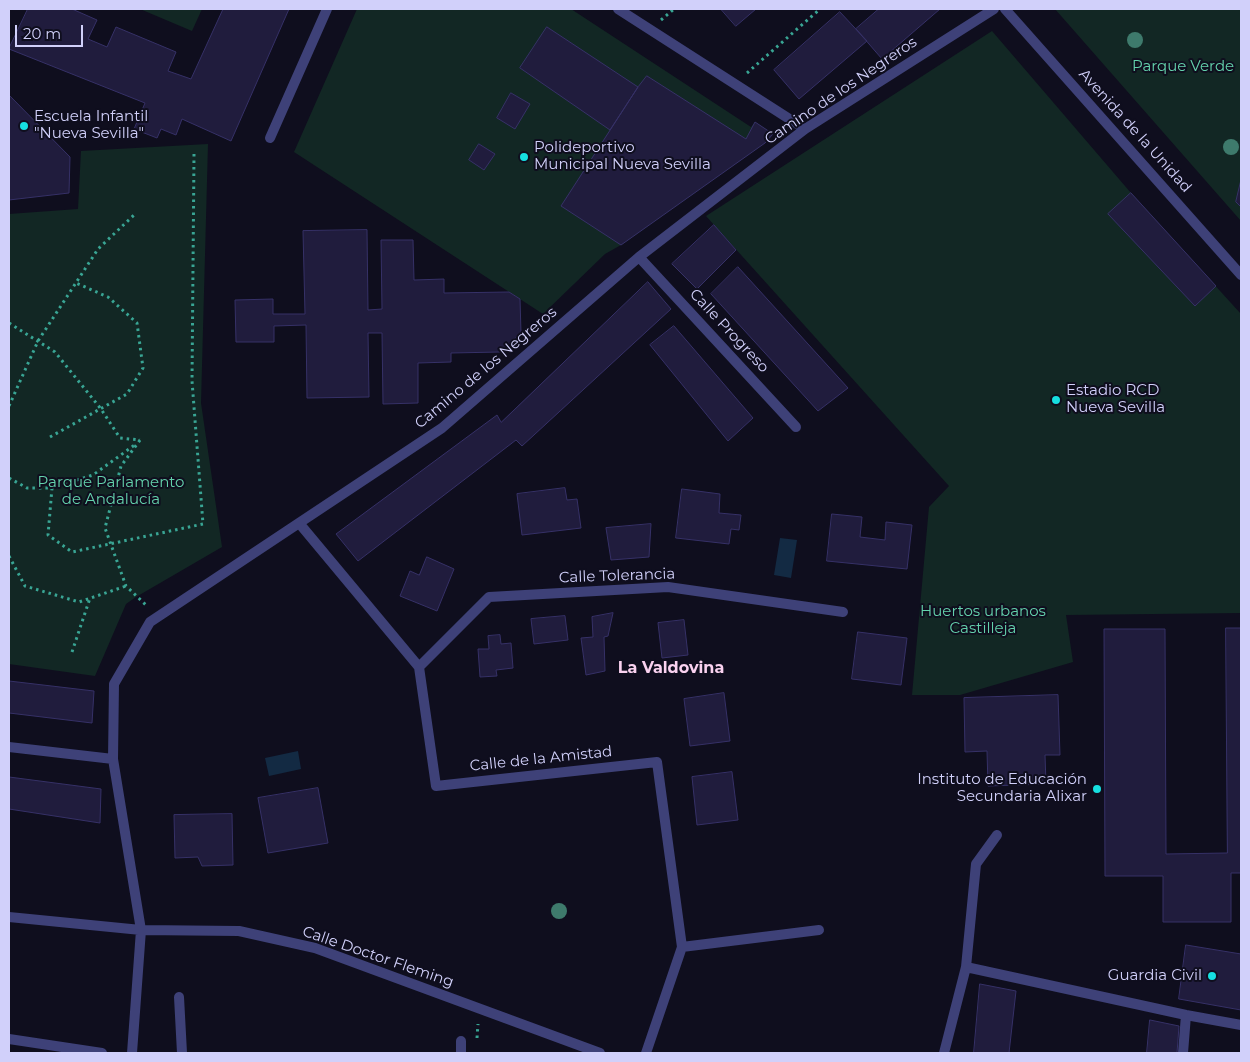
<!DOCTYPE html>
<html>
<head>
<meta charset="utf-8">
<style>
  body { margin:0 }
  #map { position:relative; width:1250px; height:1062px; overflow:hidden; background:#0f0e1e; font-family:Montserrat,sans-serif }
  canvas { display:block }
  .frame { position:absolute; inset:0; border:10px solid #d1d0fa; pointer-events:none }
  .scale { position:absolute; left:15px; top:25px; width:68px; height:22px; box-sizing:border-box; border:2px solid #d1d0fa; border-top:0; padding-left:6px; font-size:15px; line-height:18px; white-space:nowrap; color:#d1d0fa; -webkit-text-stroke:4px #0f0e1e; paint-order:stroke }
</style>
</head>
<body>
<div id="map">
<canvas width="1250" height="1062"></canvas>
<div class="frame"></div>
<div class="scale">20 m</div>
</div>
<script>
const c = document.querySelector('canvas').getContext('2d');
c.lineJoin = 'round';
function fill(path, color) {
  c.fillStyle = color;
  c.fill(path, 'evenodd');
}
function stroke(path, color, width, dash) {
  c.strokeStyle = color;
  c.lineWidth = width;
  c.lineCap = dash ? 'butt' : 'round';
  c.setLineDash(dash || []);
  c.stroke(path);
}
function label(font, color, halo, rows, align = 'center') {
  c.font = font + ' Montserrat,sans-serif';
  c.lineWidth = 4;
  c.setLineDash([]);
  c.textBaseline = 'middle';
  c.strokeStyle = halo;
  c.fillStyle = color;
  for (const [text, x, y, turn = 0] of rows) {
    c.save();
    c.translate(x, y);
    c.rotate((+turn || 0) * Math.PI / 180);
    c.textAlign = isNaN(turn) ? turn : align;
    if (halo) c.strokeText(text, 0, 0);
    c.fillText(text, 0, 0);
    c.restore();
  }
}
const green = new Path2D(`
  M140,9h62l-10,22z
  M357,9h214l180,118 4,-5 18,12 -8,9 -144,102 -16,9 -62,60 -249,-162z
  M1055,9h186v212z
  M992,31l139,162 110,121v299l-175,2 7,47 -113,33h-48l17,-188 20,-21 -243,-270z
  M208,144l-7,259 21,144 -86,50 -10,7 -31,72 -86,-12v-450l69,-5 3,-58z`);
const water = new Path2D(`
  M780,538l17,2 -6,38 -17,-3z
  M298,751l3,18 -32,7 -4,-18z`);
const building = new Path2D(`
  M28,9h44l25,11 -9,19 19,8 9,-20 60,25 -8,19 23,8 32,-70h66l-58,132 -49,-22 -6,16 -15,-6 -4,9 -23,-9 11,-26 -136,-54z
  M721,9h35l-20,17z
  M879,9h61l-58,50 -26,-30z
  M840,12l27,29 -68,58 -25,-29z
  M547,27l91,60 -28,43 -90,-62z
  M647,76l99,63 9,-17 18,12 -8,9 -144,102 -60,-39 77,-119z
  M511,93l19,11 -15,25 -18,-11z
  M9,95l61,62 -1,36 -60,7z
  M479,144l16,10 -11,16 -15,-10z
  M1241,180v27l-5,-5z
  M1131,193l85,93 -21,20 -87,-92z
  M714,225l22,25 -39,39 -25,-25z
  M367,230l1,80 14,-1 -1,-69h32l1,40 30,-1v14l65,-1 11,7 1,34 -21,19 -49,1v9l-33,1v40l-35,1 -1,-71h-14l1,64 -62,1 -1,-73 -32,1v16h-38l-1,-42 38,-1v15h32l-2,-83z
  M738,267l110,121 -30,23 -107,-117z
  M648,282l23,27 -149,137 -6,-6 -158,121 -22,-27 161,-119 4,7z
  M674,326l79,92 -25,23 -78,-96z
  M565,488l2,12 10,-1 4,29 -59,7 -5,-41z
  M682,489l38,5 -1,19 22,2 -2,15 -8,-1 -2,15 -53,-6z
  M832,514l30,3 -2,20 25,3 1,-18 26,3 -5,44 -80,-8z
  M651,524l-2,33 -38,3 -5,-32z
  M427,557l27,12 -17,42 -37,-15 10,-25 9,4z
  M613,613l-5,23 -4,1 1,34 -19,4 -5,-37 12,-1 -1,-20z
  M565,616l3,24 -34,4 -3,-25z
  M684,620l4,35 -26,3 -4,-35z
  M1226,628h15v245h-10v49h-68v-46h-58l-1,-247h61l1,225 61,-1z
  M858,632l49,6 -6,47 -49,-6z
  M500,635l1,9 10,-1 2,25 -17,2 1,6 -17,1 -2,-28h11l-1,-13z
  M9,681l85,10 -2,32 -83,-10z
  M724,693l6,48 -40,5 -6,-47z
  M1058,695l2,60h-15l1,29 -58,2 -1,-35 -22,1 -1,-54z
  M732,772l6,48 -41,5 -5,-48z
  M9,777l92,12 -1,34 -91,-14z
  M318,788l10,55 -60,10 -10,-55z
  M232,814l1,51 -31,1 -4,-9 -23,1 -1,-43z
  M1186,945l55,9v56l-62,-11z
  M980,984l36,7 -7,62h-35z
  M1150,1020l29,6 -2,27h-30z`);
const path = new Path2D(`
  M661,20l13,-11
  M747,73l73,-64
  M9,323l46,29 46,57 19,29 20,2
  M9,406l29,-65 60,-92 36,-34
  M50,437l77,-43 16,-26 -6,-45 -29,-26 -32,-14
  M140,440l-19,26 -16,62 21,58 21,20
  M9,478l18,10h25l41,-13 43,-31
  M52,488l-4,47 24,17 131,-28 -11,-143 2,-227
  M9,556l16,30 54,16 47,-16
  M72,652l18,-54
  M477,1038l1,-14`);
const lane = new Path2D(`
  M179,997l3,56`);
const street = new Path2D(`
  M618,9l187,120
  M1005,9l236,266
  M270,138l57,-129
  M639,257l157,170
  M299,523l120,144 17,119 221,-24 25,185 -36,106
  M419,667l70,-70 179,-10 175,25
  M9,747l104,12
  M9,917l132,13 -28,-171 1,-75 36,-62 292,-194 197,-171 166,-128 189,-120
  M682,947l137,-17
  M966,967l220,48 55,10
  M9,1039l93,14
  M461,1041v12
  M132,1053l9,-123 98,1 76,17 285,105
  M944,1053l22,-86 10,-103 21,-29
  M1183,1053l3,-38`);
const trees = [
  [1135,40],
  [1231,147],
  [559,911]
];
const markers = [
  [24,126,5,"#16dfe0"],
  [524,157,5,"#16dfe0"],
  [1056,400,5,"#16dfe0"],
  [1097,789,5,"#16dfe0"],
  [1212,976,5,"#16dfe0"]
];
const parkNames = [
  ["Parque Verde",1183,67],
  ["Parque Parlamento",111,483],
  ["de Andalucía",111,500],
  ["Huertos urbanos",983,612],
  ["Castilleja",983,629]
];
const streetNames = [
  ["Camino de los Negreros",841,91,-34],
  ["Avenida de la Unidad",1135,131,48],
  ["Calle Progreso",729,331,47],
  ["Camino de los Negreros",486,368,-40],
  ["Calle Tolerancia",617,576,-2],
  ["Calle de la Amistad",541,759,-6],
  ["Calle Doctor Fleming",378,957,19]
];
const poiNames = [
  ["Escuela Infantil",34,117],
  ["\"Nueva Sevilla\"",34,134],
  ["Polideportivo",534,148],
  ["Municipal Nueva Sevilla",534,165],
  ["Estadio RCD",1066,391],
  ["Nueva Sevilla",1066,408],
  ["Instituto de Educación",1087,780,"right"],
  ["Secundaria Alixar",1087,797,"right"],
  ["Guardia Civil",1202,976,"right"]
];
const neighbourhoodNames = [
  ["La Valdovina",671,668]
];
fill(green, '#122724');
fill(water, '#132a43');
fill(building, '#201c3d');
stroke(building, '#363167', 1);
stroke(path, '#39a594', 3, [2.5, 4]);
stroke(lane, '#3e4178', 10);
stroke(street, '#3e4178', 10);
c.fillStyle = '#3e7a6c';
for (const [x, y] of trees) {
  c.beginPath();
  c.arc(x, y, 8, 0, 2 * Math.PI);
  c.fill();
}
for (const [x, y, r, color] of markers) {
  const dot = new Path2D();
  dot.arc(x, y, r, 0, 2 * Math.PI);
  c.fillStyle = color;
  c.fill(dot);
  stroke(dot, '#0f0e1e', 2);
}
label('15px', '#64d2ac', '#0f0e1e', parkNames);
label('15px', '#d1d0fa', '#0f0e1e', streetNames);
label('15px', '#d1d0fa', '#0f0e1e', poiNames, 'left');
label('bold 16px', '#fad2f0', '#0f0e1e', neighbourhoodNames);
</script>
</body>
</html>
